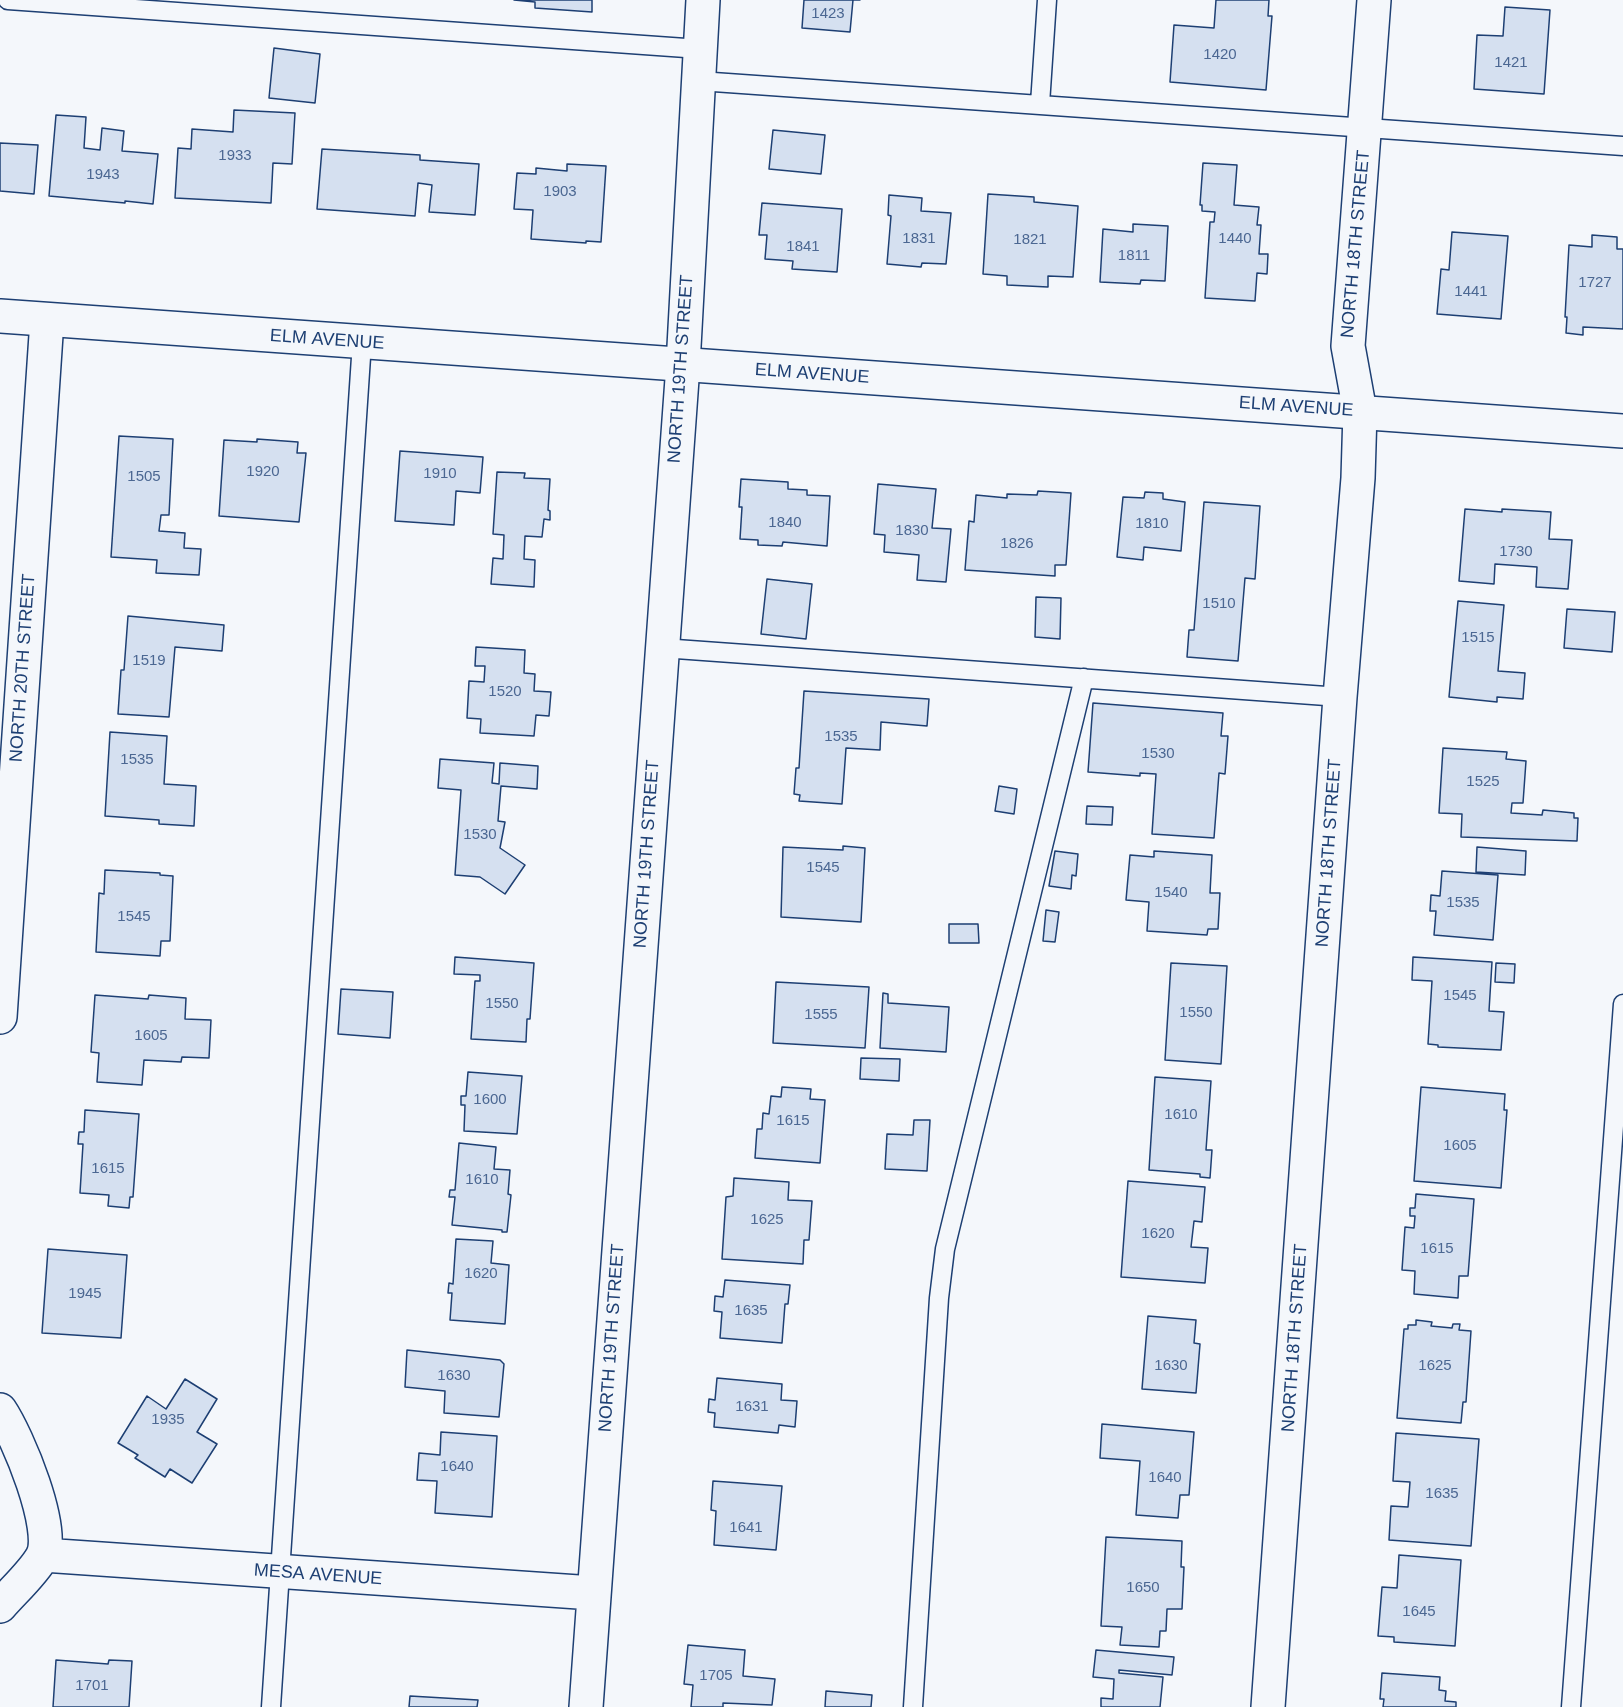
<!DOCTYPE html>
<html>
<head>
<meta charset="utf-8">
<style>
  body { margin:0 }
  canvas { display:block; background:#f4f7fb }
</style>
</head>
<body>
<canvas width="1623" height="1707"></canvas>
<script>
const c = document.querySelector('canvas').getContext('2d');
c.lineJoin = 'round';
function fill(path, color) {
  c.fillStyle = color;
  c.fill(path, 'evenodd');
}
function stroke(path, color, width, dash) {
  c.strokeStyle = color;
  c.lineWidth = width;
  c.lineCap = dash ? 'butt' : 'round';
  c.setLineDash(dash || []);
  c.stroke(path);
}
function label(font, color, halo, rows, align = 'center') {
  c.font = font + ' Arial,sans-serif';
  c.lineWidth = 4.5;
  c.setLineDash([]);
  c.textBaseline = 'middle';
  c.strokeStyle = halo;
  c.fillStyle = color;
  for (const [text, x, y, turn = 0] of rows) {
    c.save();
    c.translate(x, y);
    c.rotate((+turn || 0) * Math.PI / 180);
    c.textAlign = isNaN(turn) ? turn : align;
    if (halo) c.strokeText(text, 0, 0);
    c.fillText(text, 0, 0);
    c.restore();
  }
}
const building = new Path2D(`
  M514,0h78v12l-57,-4v-6z
  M804,0h56h-7l-3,32 -48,-4z
  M1216,0h53l-1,16h4l-6,74 -96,-8 4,-57 40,3z
  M1505,7l45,3 -6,84 -70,-5 3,-54 26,1z
  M274,48l46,6 -5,49 -46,-5z
  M234,110l61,3 -3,51 -19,-1 -2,40 -96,-5 3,-50 13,1 1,-20 41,3z
  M56,115l30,2 -2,31 16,2 2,-22 22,3 -2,20 36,3 -5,50 -28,-3v2l-76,-7z
  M773,130l52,5 -4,39 -52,-5z
  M0,143l38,2 -4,49 -34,-3z
  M322,149l98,6v5l59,4 -4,51 -46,-3 3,-27 -14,-2 -3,33 -98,-7z
  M1203,163l34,2 -3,40 25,2 -2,18h4l-2,29h9l-1,20 -10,-1 -2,28 -50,-3 5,-76h4l1,-10 -13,-1v-6h-2z
  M567,164l39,2 -5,76 -15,-1v2l-55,-4 2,-29 -19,-1 3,-36 19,1v-6l31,3z
  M988,194l46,3v5l44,4 -5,71 -25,-1v11l-41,-2v-9l-24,-2z
  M889,195l33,3 -1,13 30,2 -5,51 -24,-1 -1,4 -34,-3 4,-48 -3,-1z
  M762,203l80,6 -5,63 -45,-3 1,-8 -28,-2 2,-24h-8z
  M1133,224l35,2 -3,55 -24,-1 -1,4 -40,-2 3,-53 30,3z
  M1452,232l56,4 -7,83 -64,-5 4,-45 8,1z
  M1592,235l25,2v12h6v80l-40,-2v8l-17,-2 1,-16h-2l4,-72 23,2z
  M119,436l54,3 -4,76h-8l-2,16 26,2 -1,15 17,1 -2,26 -43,-2 1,-13 -46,-3z
  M257,439l41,3 -1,11h9l-7,69 -80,-6 5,-76 33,2z
  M400,451l83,6 -3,36 -24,-2 -2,34 -59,-4z
  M497,472l28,1 -1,5 26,1 -2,31 2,1v9l-6,-1 -2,18 -17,-1 -1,23 11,1 -1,27 -43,-3 2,-26 10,1 1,-24 -11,-1z
  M741,479l47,3v7l19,1v5l23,1 -3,50 -44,-4 -1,4 -24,-1v-5l-18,-1 2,-32h-3z
  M878,484l58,5 -4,39 19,1 -5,53 -29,-2 2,-25 -35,-3 1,-17 -11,-1z
  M1038,491l33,2 -5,72h-11v11l-90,-6 4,-49 5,1 2,-27 31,3v-4l30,1z
  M1145,492l18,1v6l22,3 -4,49 -37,-4 -1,13 -26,-3 6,-60 21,1z
  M1204,502l56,4 -5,73 -10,-1 -7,83 -51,-4 2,-27h5z
  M1465,509l37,3v-3l49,3 -2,27 23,1 -4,49 -32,-2 1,-20 -42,-3 -1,20 -35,-3z
  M767,579l45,5 -6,55 -45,-5z
  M1036,597l25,1 -1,41 -25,-2z
  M1458,601l46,4 -6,66 27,2 -2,26 -26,-2v5l-48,-5z
  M1567,609l48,3 -3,40 -48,-4z
  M128,616l96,9 -2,26 -47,-4 -6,70 -51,-3 3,-44h3z
  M476,647l49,3 -1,23 11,1 -1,17 17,1 -2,24 -13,-1 -2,21 -54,-3 1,-14 -14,-1 2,-37 15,1 1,-16h-10z
  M804,691l125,8 -2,27 -46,-4 -1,28 -34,-2 -4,56 -43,-3 1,-6 -6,-1 2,-26h3z
  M1093,703l130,10 -2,23h7l-3,38 -6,-1 -5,65 -62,-4 4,-60 -16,-1v3l-52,-4z
  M110,732l57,4 -3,48 32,2 -2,40 -35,-2v-4l-54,-4z
  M1443,748l64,4 -1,7 20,2 -3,42h-11l-1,10 31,2 1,-5 31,3v5h4l-1,23 -116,-4 1,-23 -23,-1z
  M440,759l54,4 -2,20 7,1 1,-21 38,3 -1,23 -36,-3 -3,35 7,1 -5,26 25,17 -20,29 -25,-17 -25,-2 6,-85 -23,-2z
  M999,786l18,3 -3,25 -19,-3z
  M1087,806l26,1 -1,18 -26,-1z
  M843,846l22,2 -4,74 -80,-5 2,-70 60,3z
  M1477,847l49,4 -1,24 -49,-3z
  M1055,851l23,3 -2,22 -4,-1 -1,14 -22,-3z
  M1154,851l58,4 -2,38h10l-2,36h-10l-1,6 -60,-4 2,-29 -23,-2 4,-45 24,2z
  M105,870l55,3v2l13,1 -3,65h-9l-1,15 -64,-4 3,-59 5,1z
  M1442,871l56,4 -5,65 -59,-5 2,-24h-6l1,-16 9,1z
  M1046,910l13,2 -4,30 -12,-1z
  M949,924h29l1,19h-30z
  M455,957l79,6 -4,56h-3l-1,23 -55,-3 4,-58h5v-6l-26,-1z
  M1413,957l79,5 -3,49 15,1 -3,38 -63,-3v-2l-10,-1 4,-63 -20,-1z
  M1171,963l56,3 -6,98 -56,-4z
  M1496,963l19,1 -1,19 -19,-1z
  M776,982l93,5 -4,61 -92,-5z
  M341,989l52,3 -3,46 -52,-4z
  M883,993l5,1v9l61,4 -3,45 -66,-4z
  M95,995l53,4 1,-4 37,3 -1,21 26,1 -2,38 -27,-1 -1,5 -37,-2 -2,25 -45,-3 2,-29 -8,-1z
  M861,1058l39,1 -1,22 -39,-2z
  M468,1072l54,4 -5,58 -53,-3 1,-26h-4v-9h5z
  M1155,1077l56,4 -5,69h6l-2,28 -10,-1v-3l-51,-4z
  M782,1087l29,2 -1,10 15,1 -5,63 -65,-5 2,-29h5l1,-16 6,1 2,-18 10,1z
  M1421,1087l84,7 -1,16h3l-6,78 -87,-7z
  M85,1110l54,4 -6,83h-3l-1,11 -21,-2 1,-11 -29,-2 3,-49h-5l1,-12h5z
  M914,1120h16l-3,51 -42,-2 2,-35 26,1z
  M459,1143l37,4 -2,22 16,1 -2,24 3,1 -4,37h-5v-2l-50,-5 3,-28h-6l1,-7h5z
  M734,1178l55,4 -1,18 24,1 -3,39h-5l-1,24 -81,-5 4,-62 7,-1z
  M1128,1181l77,6 -3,35 -8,-1 -3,26 17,1 -3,35 -84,-6z
  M1416,1194l58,5 -6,77h-9l-1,22 -44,-4 1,-23 -13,-1 3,-43 9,1 1,-12h-5v-8h5z
  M456,1239l37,2 -2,22 18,2 -4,59 -55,-4 2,-27h-4l1,-10 4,1z
  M48,1249l79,6 -6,83 -79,-5z
  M725,1280l65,5 -2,19h-3l-3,39 -62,-5 2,-26 -8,-1 1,-15 8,1z
  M1148,1316l48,4 -2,23 6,1 -4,49 -54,-4z
  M1416,1320l16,2 -1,4 21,2 1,-4h7l-1,6 12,1 -5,71h-3l-2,21 -64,-5 7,-89h4v-4h8z
  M407,1350l93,10 4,4 -5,53 -55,-4 1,-22 -40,-4z
  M717,1378l65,6 -1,16 16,1 -2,26 -16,-2 -1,8 -64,-6 1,-14 -7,-1 1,-13 6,1z
  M185,1379l32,20 -20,33 20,12 -25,39 -22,-14 -5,8 -30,-19 3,-3 -20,-12 29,-47 19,13z
  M1102,1424l92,8 -5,63h-9l-2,23 -42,-3 4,-54 -40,-3z
  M441,1432l56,4 -5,81 -57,-4 2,-32 -20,-1 2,-27 21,2z
  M1396,1433l83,6 -8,107 -82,-6 2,-34 17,1 2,-25 -17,-1z
  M713,1481l69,5 -6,64 -62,-5 2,-34 -5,-1z
  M1106,1537l76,4 -1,26h3l-2,42h-15l-1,22h-6l-1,16 -39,-2 2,-18 -21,-1z
  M1399,1555l62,5 -6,86 -61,-4v-5l-16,-1 4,-49 15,1z
  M688,1645l57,5 -2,26 32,3 -3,26 -49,-2v4h-32l2,-22 -9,-1z
  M1096,1650l78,7 -2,18 -53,-5v3l44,4 -3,30h-59v-9l12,1 1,-20 -21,-2z
  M56,1660l52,4 1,-4 23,1 -3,46h-76z
  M1382,1673l58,4 -1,13 7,1 -1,10 11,1v5h-73l1,-8h-4z
  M826,1691l46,4 -1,12h-46z
  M410,1696l68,4 -1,7h-68z`);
const lane = new Path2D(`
  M8,0l692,49
  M699,81l924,65
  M1040,104l7,-104
  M662,648l678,49
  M271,1707l91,-1365
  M913,1707l26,-409 6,-49 139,-571
  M1571,1707l52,-703`);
const street = new Path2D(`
  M0,1017l47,-697
  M0,1410c17,25 57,120 42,147 -9,16 -29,34 -42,49
  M43,1555l550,38
  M586,1707l97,-1342 20,-365
  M1268,1707l72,-1010 18,-219 2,-66 -12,-66 26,-346`);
const secondary = new Path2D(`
  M0,316l1623,115`);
const numberNames = [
  ["1423",828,14],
  ["1420",1220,55],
  ["1421",1511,63],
  ["1933",235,156],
  ["1943",103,175],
  ["1903",560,192],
  ["1831",919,239],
  ["1440",1235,239],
  ["1821",1030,240],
  ["1841",803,247],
  ["1811",1134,256],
  ["1727",1595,283],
  ["1441",1471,292],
  ["1920",263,472],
  ["1910",440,474],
  ["1505",144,477],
  ["1840",785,523],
  ["1810",1152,524],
  ["1830",912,531],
  ["1826",1017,544],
  ["1730",1516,552],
  ["1510",1219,604],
  ["1515",1478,638],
  ["1519",149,661],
  ["1520",505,692],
  ["1535",841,737],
  ["1530",1158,754],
  ["1535",137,760],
  ["1525",1483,782],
  ["1530",480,835],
  ["1545",823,868],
  ["1540",1171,893],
  ["1535",1463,903],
  ["1545",134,917],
  ["1545",1460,996],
  ["1550",502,1004],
  ["1550",1196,1013],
  ["1555",821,1015],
  ["1605",151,1036],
  ["1600",490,1100],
  ["1610",1181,1115],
  ["1615",793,1121],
  ["1605",1460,1146],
  ["1615",108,1169],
  ["1610",482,1180],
  ["1625",767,1220],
  ["1620",1158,1234],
  ["1615",1437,1249],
  ["1620",481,1274],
  ["1945",85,1294],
  ["1635",751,1311],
  ["1630",1171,1366],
  ["1625",1435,1366],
  ["1630",454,1376],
  ["1631",752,1407],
  ["1935",168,1420],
  ["1640",457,1467],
  ["1640",1165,1478],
  ["1635",1442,1494],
  ["1641",746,1528],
  ["1650",1143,1588],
  ["1645",1419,1612],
  ["1705",716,1676],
  ["1701",92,1686]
];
const streetNames = [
  ["NORTH 18TH STREET",1356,244,-85],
  ["ELM AVENUE",327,340,4],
  ["NORTH 19TH STREET",681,369,-86],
  ["ELM AVENUE",812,374,4],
  ["ELM AVENUE",1296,407,4],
  ["NORTH 20TH STREET",23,668,-86],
  ["NORTH 18TH STREET",1329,853,-86],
  ["NORTH 19TH STREET",647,854,-86],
  ["NORTH 19TH STREET",612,1338,-86],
  ["NORTH 18TH STREET",1295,1338,-86],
  ["MESA AVENUE",318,1575,4]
];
fill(building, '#d5e0f0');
stroke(building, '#1d3f73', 1.5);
stroke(lane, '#1d3f73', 21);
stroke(street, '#1d3f73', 36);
stroke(secondary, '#1d3f73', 36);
stroke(lane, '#f4f7fb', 18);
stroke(street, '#f4f7fb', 33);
stroke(secondary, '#f4f7fb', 33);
label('15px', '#4b6792', null, numberNames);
label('18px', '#1d3f73', '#f4f7fb', streetNames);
</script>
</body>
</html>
